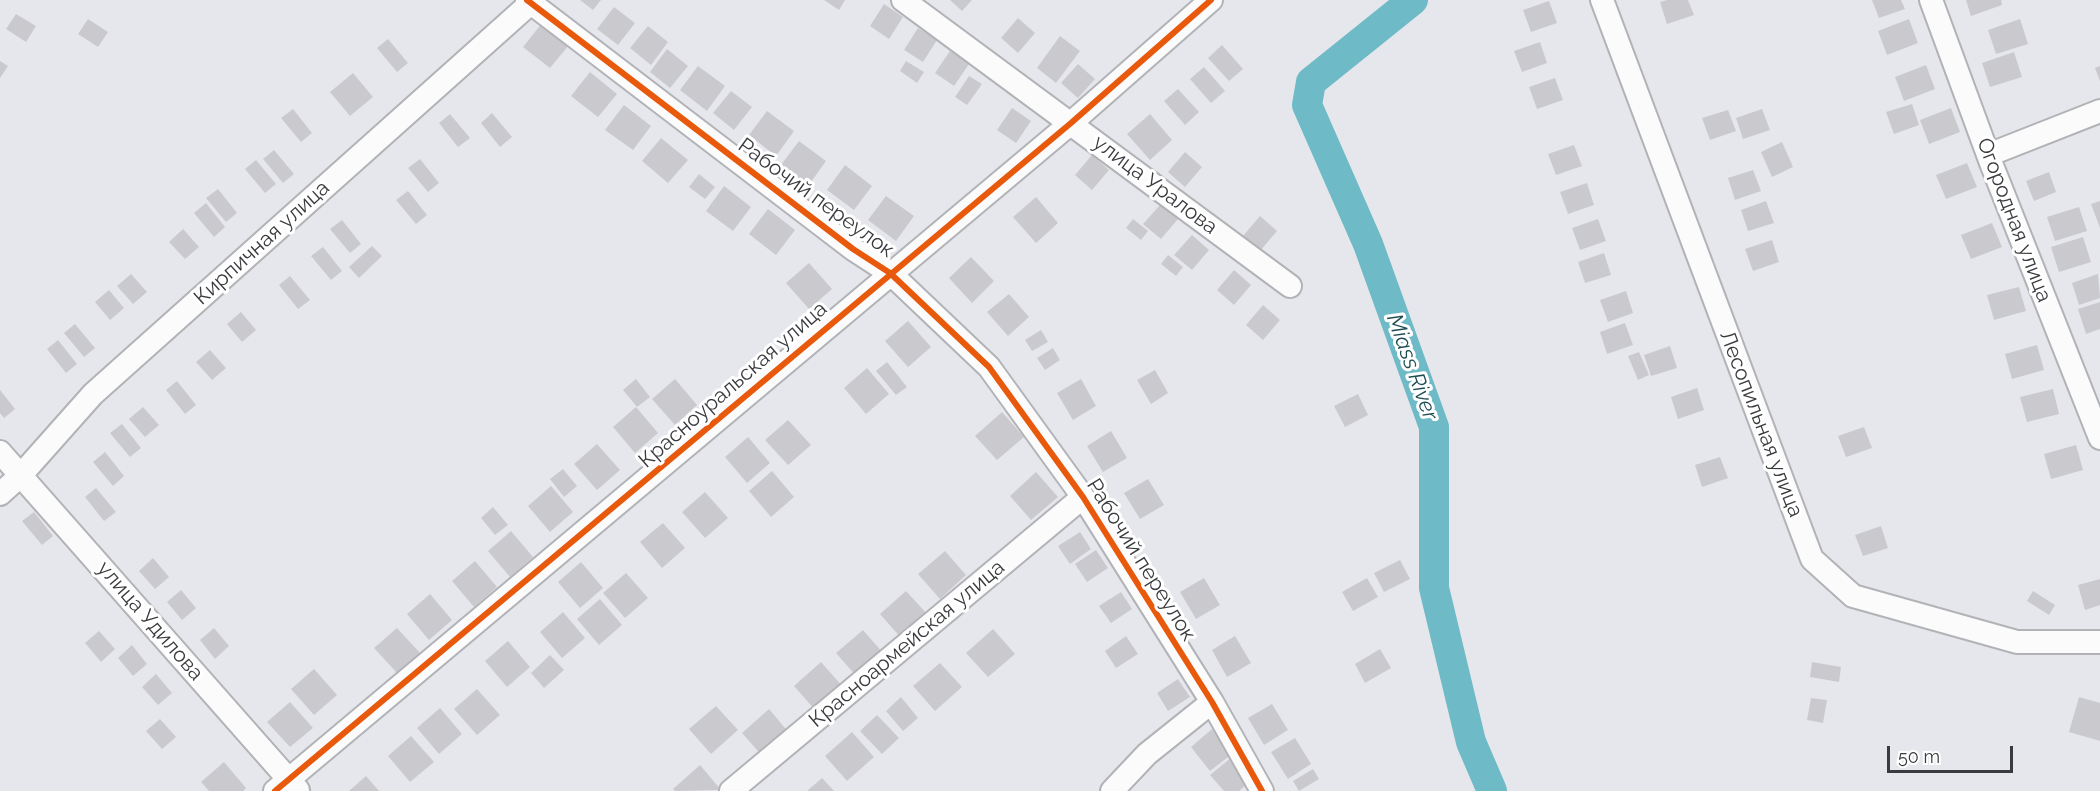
<!DOCTYPE html>
<html>
<head>
<meta charset="utf-8">
<style>
  body { margin:0 }
  #map { position:relative; width:2100px; height:791px; overflow:hidden; background:#e6e7ec; font-family:Raleway,sans-serif }
  canvas { display:block }
  .scale { position:absolute; left:1887px; top:746px; width:126px; height:27px; box-sizing:border-box; border:3px solid #3a3b3e; border-top:0; padding-left:8px; font-size:18px; line-height:21px; white-space:nowrap; color:#3a3b3e; -webkit-text-stroke:4px #fff; paint-order:stroke }
</style>
</head>
<body>
<div id="map">
<canvas width="2100" height="791"></canvas>
<div class="scale">50 m</div>
</div>
<script>
const c = document.querySelector('canvas').getContext('2d');
c.lineJoin = 'round';
function stroke(path, color, width, dash) {
  c.strokeStyle = color;
  c.lineWidth = width;
  c.lineCap = dash ? 'butt' : 'round';
  c.setLineDash(dash || []);
  c.stroke(path);
}
function fill(path, color) {
  c.fillStyle = color;
  c.fill(path, 'evenodd');
}
function label(font, color, halo, rows, align = 'center') {
  c.font = font + ' Raleway,sans-serif';
  c.lineWidth = 6;
  c.setLineDash([]);
  c.textBaseline = 'middle';
  c.strokeStyle = halo;
  c.fillStyle = color;
  for (const [text, x, y, turn = 0] of rows) {
    c.save();
    c.translate(x, y);
    c.rotate((+turn || 0) * Math.PI / 180);
    c.textAlign = isNaN(turn) ? turn : align;
    if (halo) c.strokeText(text, 0, 0);
    c.fillText(text, 0, 0);
    c.restore();
  }
}
const river = new Path2D(`
  M1413,0l-102,82 -4,23 61,139 66,183v161l37,154 21,49`);
const building = new Path2D(`
  M580,0h21l-8,10z
  M824,0h21l-6,10z
  M950,0h22l-10,11z
  M1667,0h21l6,15 -27,9 -7,-22z
  M1872,0h29l4,9 -26,9z
  M1966,0h35l1,5 -31,11z
  M1549,1l8,22 -26,9 -8,-22z
  M884,4l19,13 -14,22 -19,-13z
  M614,7l21,16 -17,22 -21,-16z
  M16,14l20,12 -10,16 -20,-13z
  M1018,18l17,15 -17,20 -17,-15z
  M88,19l20,13 -10,15 -20,-13z
  M1909,19l9,24 -31,12 -9,-24z
  M2020,19l8,25 -32,10 -8,-24z
  M542,23l27,22 -19,23 -27,-21z
  M648,26l20,16 -17,23 -21,-17z
  M918,28l19,12 -14,22 -19,-12z
  M1060,36l20,15 -24,32 -19,-15z
  M388,39l20,24 -11,9 -20,-24z
  M1540,42l7,21 -25,9 -8,-21z
  M1222,45l21,24 -14,12 -21,-23z
  M667,49l21,17 -18,22 -20,-16z
  M950,51l19,13 -15,22 -19,-13z
  M2014,52l8,25 -32,10 -8,-24z
  M0,61l8,5 -8,12z
  M906,61l18,11 -7,11 -17,-12z
  M1078,64l17,15 -17,19 -17,-15z
  M1926,65l9,24 -31,12 -9,-24z
  M698,66l27,20 -18,25 -27,-21z
  M2100,66v15l-5,-13z
  M1204,67l21,24 -14,12 -21,-24z
  M590,72l27,22 -19,23 -27,-21z
  M353,73l20,24 -23,19 -20,-24z
  M969,76l13,8 -15,21 -12,-8z
  M1555,78l8,22 -26,9 -8,-22z
  M1178,89l21,23 -14,13 -21,-24z
  M731,91l21,16 -18,23 -21,-17z
  M1912,104l7,21 -25,9 -8,-22z
  M624,105l27,21 -18,24 -28,-20z
  M1012,108l19,13 -15,22 -19,-13z
  M1951,108l9,24 -31,12 -9,-24z
  M293,109l19,24 -11,9 -20,-24z
  M1762,109l8,21 -27,9 -7,-21z
  M1728,110l8,21 -26,9 -8,-22z
  M767,111l27,20 -18,25 -27,-21z
  M492,113l20,24 -12,10 -19,-24z
  M450,114l20,24 -12,9 -19,-24z
  M1150,114l22,26 -22,20 -23,-26z
  M661,138l27,22 -20,23 -26,-22z
  M799,141l27,20 -18,25 -27,-21z
  M1782,142l11,25 -21,10 -11,-25z
  M1574,145l8,21 -26,9 -8,-21z
  M274,150l20,24 -11,9 -20,-24z
  M1185,152l17,15 -17,20 -17,-15z
  M1092,155l17,15 -17,20 -17,-15z
  M420,159l19,24 -11,9 -20,-24z
  M256,160l20,24 -11,9 -20,-24z
  M1967,163l10,24 -31,12 -10,-24z
  M845,165l27,21 -18,24 -27,-20z
  M1753,170l8,21 -26,9 -7,-22z
  M2049,172l7,20 -22,9 -8,-20z
  M699,174l16,13 -10,12 -16,-12z
  M1587,183l7,22 -26,9 -8,-22z
  M724,186l27,21 -18,24 -27,-20z
  M218,189l19,24 -11,9 -20,-24z
  M408,191l19,24 -11,9 -20,-24z
  M886,196l28,20 -18,25 -28,-21z
  M1036,197l22,26 -22,20 -23,-26z
  M1766,201l8,22 -26,8 -7,-21z
  M2100,201v27l-9,-24z
  M206,203l19,24 -11,10 -20,-24z
  M1161,204l17,15 -17,20 -18,-15z
  M2079,207l8,24 -32,10 -8,-24z
  M768,209l27,21 -19,25 -27,-21z
  M1260,216l17,15 -17,20 -17,-15z
  M1133,219l15,12 -7,9 -15,-12z
  M1598,219l8,22 -26,9 -8,-22z
  M342,220l19,24 -11,9 -20,-24z
  M1992,223l10,24 -31,12 -10,-24z
  M183,229l16,18 -14,12 -16,-17z
  M1192,235l17,15 -17,20 -18,-15z
  M2083,237l8,25 -32,10 -8,-25z
  M1772,240l7,22 -26,9 -8,-22z
  M372,246l10,10 -23,22 -10,-11z
  M323,247l19,24 -11,9 -20,-24z
  M1604,253l7,22 -26,8 -7,-21z
  M1168,255l15,12 -7,9 -15,-12z
  M971,257l23,24 -22,22 -23,-25z
  M809,263l23,26 -23,20 -23,-26z
  M1234,270l17,15 -17,20 -17,-15z
  M131,274l16,18 -14,12 -16,-18z
  M2098,274l2,24 -21,7 -7,-22z
  M290,276l20,24 -12,9 -19,-24z
  M2019,287l7,24 -32,9 -7,-25z
  M109,290l15,18 -14,12 -15,-18z
  M1626,291l7,22 -25,9 -8,-22z
  M1009,294l20,23 -21,19 -21,-24z
  M2100,302v27l-14,5 -8,-25z
  M1263,305l17,15 -17,20 -17,-15z
  M241,312l15,18 -14,12 -15,-18z
  M908,321l23,26 -23,20 -23,-26z
  M1625,323l8,22 -26,9 -7,-22z
  M75,324l20,24 -11,9 -20,-24z
  M1041,330l7,12 -16,9 -7,-11z
  M58,340l19,24 -11,9 -19,-24z
  M2037,345l7,25 -32,9 -7,-25z
  M1670,346l7,22 -26,8 -7,-21z
  M1053,348l7,12 -15,10 -8,-12z
  M210,350l16,18 -14,12 -16,-18z
  M1639,352l10,23 -11,5 -10,-24z
  M887,362l20,25 -11,8 -20,-24z
  M867,368l22,26 -23,20 -22,-26z
  M1155,370l13,23 -17,11 -14,-24z
  M636,379l14,18 -13,10 -14,-17z
  M675,379l22,26 -22,20 -23,-26z
  M1081,379l15,27 -23,14 -16,-27z
  M177,381l19,24 -11,9 -19,-24z
  M1697,388l7,22 -26,9 -7,-22z
  M2053,389l6,25 -32,8 -7,-25z
  M0,390l15,19 -11,9 -4,-5z
  M1358,394l10,21 -23,12 -11,-21z
  M143,407l16,18 -14,12 -16,-18z
  M636,407l22,26 -23,20 -22,-26z
  M1002,412l22,25 -27,23 -22,-24z
  M788,420l23,25 -23,20 -23,-25z
  M122,424l19,24 -11,9 -20,-24z
  M1864,427l8,21 -26,9 -8,-21z
  M1111,431l16,27 -24,14 -16,-26z
  M748,437l22,26 -23,20 -22,-26z
  M597,444l23,26 -23,20 -23,-26z
  M2076,445l7,25 -32,9 -7,-25z
  M105,452l19,24 -11,10 -20,-24z
  M1720,457l8,21 -26,9 -7,-22z
  M563,469l14,17 -13,11 -14,-18z
  M772,471l22,26 -23,20 -22,-26z
  M1036,472l22,25 -27,23 -21,-24z
  M1148,479l16,26 -24,14 -16,-26z
  M551,486l22,26 -23,20 -22,-26z
  M96,488l20,24 -12,9 -19,-24z
  M705,492l23,26 -23,20 -23,-26z
  M493,507l15,18 -13,10 -14,-17z
  M34,512l19,24 -11,9 -20,-24z
  M663,523l22,25 -23,20 -22,-26z
  M1881,526l7,22 -25,8 -8,-21z
  M511,531l22,26 -23,20 -22,-26z
  M1080,532l11,17 -21,15 -12,-18z
  M1096,550l12,18 -21,14 -12,-18z
  M945,551l21,24 -26,24 -22,-25z
  M153,558l16,19 -14,12 -16,-18z
  M1400,560l10,19 -26,13 -10,-19z
  M475,561l22,26 -23,20 -22,-26z
  M581,562l22,26 -23,20 -22,-26z
  M626,573l22,25 -23,20 -22,-25z
  M1204,578l16,27 -24,14 -16,-27z
  M1367,578l11,19 -25,14 -11,-19z
  M2100,579v26l-15,5 -7,-25z
  M181,590l15,18 -14,12 -15,-18z
  M906,591l22,24 -26,24 -22,-25z
  M2033,591l22,14 -6,10 -22,-14z
  M1121,592l11,17 -21,14 -12,-17z
  M430,594l22,26 -23,20 -22,-26z
  M600,599l22,26 -23,20 -22,-26z
  M563,612l22,26 -23,20 -22,-26z
  M214,628l15,18 -14,13 -15,-19z
  M397,628l23,25 -23,20 -23,-25z
  M993,629l22,25 -27,23 -22,-24z
  M863,630l21,24 -26,24 -22,-25z
  M99,631l16,18 -14,13 -16,-19z
  M1126,636l12,18 -22,14 -11,-17z
  M1235,636l16,27 -24,14 -15,-27z
  M508,641l22,26 -23,20 -22,-26z
  M132,645l15,19 -14,12 -15,-18z
  M1380,649l11,19 -26,15 -10,-19z
  M550,655l14,15 -20,18 -13,-15z
  M821,662l22,25 -27,24 -22,-25z
  M1812,662l29,5 -2,15 -29,-5z
  M940,663l22,24 -27,24 -22,-25z
  M314,669l23,26 -23,20 -23,-26z
  M156,674l16,19 -14,12 -16,-18z
  M1178,679l12,18 -22,14 -11,-18z
  M477,689l23,26 -23,20 -23,-26z
  M901,697l17,21 -15,13 -17,-20z
  M2079,697l21,6v38l-31,-9z
  M1811,698l16,2 -4,23 -16,-3z
  M290,702l23,26 -23,19 -23,-25z
  M1272,704l16,26 -24,15 -16,-27z
  M716,706l22,24 -27,24 -22,-25z
  M440,708l22,26 -23,20 -22,-26z
  M769,709l21,25 -26,24 -22,-25z
  M877,715l22,23 -17,16 -22,-23z
  M160,719l16,18 -14,12 -16,-18z
  M1212,729l20,25 -22,17 -19,-24z
  M852,732l22,25 -27,24 -22,-25z
  M411,736l23,26 -24,20 -22,-26z
  M1295,738l16,26 -23,15 -17,-27z
  M1232,757l19,24 -12,10h-15l-14,-16z
  M224,762l22,26 -3,3h-34l-8,-9z
  M700,765l21,25 -46,1 -2,-2z
  M1313,769l6,10 -20,12 -6,-10z
  M366,776l13,15h-30z
  M822,778l12,13h-27z`);
const minor = new Path2D(`
  M527,0l326,249 37,24 99,94 94,130 129,205 50,89
  M903,0l387,286
  M1602,0l210,559 41,37 164,46h83
  M1931,0l60,163 109,275
  M1988,155l112,-44
  M0,452l298,338
  M0,494l21,-19 72,-81 441,-394
  M275,791l796,-668 140,-123
  M731,791l352,-294
  M1112,791l35,-37 65,-52`);
const cycleway = new Path2D(`
  M527,0l326,249 37,24 99,94 94,130 129,205 50,89
  M275,791l796,-668 140,-123`);
const streetNames = [
  ["улица Уралова",1155,185,37],
  ["Рабочий переулок",816,198,36],
  ["Огородная улица",2014,220,69],
  ["Кирпичная улица",262,243,-42],
  ["Красноуральская улица",733,385,-41],
  ["Лесопильная улица",1761,424,69],
  ["Рабочий переулок",1141,560,58],
  ["улица Удилова",150,621,49],
  ["Красноармейская улица",907,644,-40]
];
const waterNames = [
  ["Miass River",1412,367,70]
];
stroke(river, '#6ebac6', 30);
fill(building, '#cacace');
stroke(minor, '#b2b3b7', 26);
stroke(minor, '#fbfbfc', 22);
stroke(cycleway, '#e8590c', 6);
label('21px', '#3a3b3e', '#fff', streetNames);
label('italic 22px', '#1f4d54', '#fff', waterNames);
</script>
</body>
</html>
